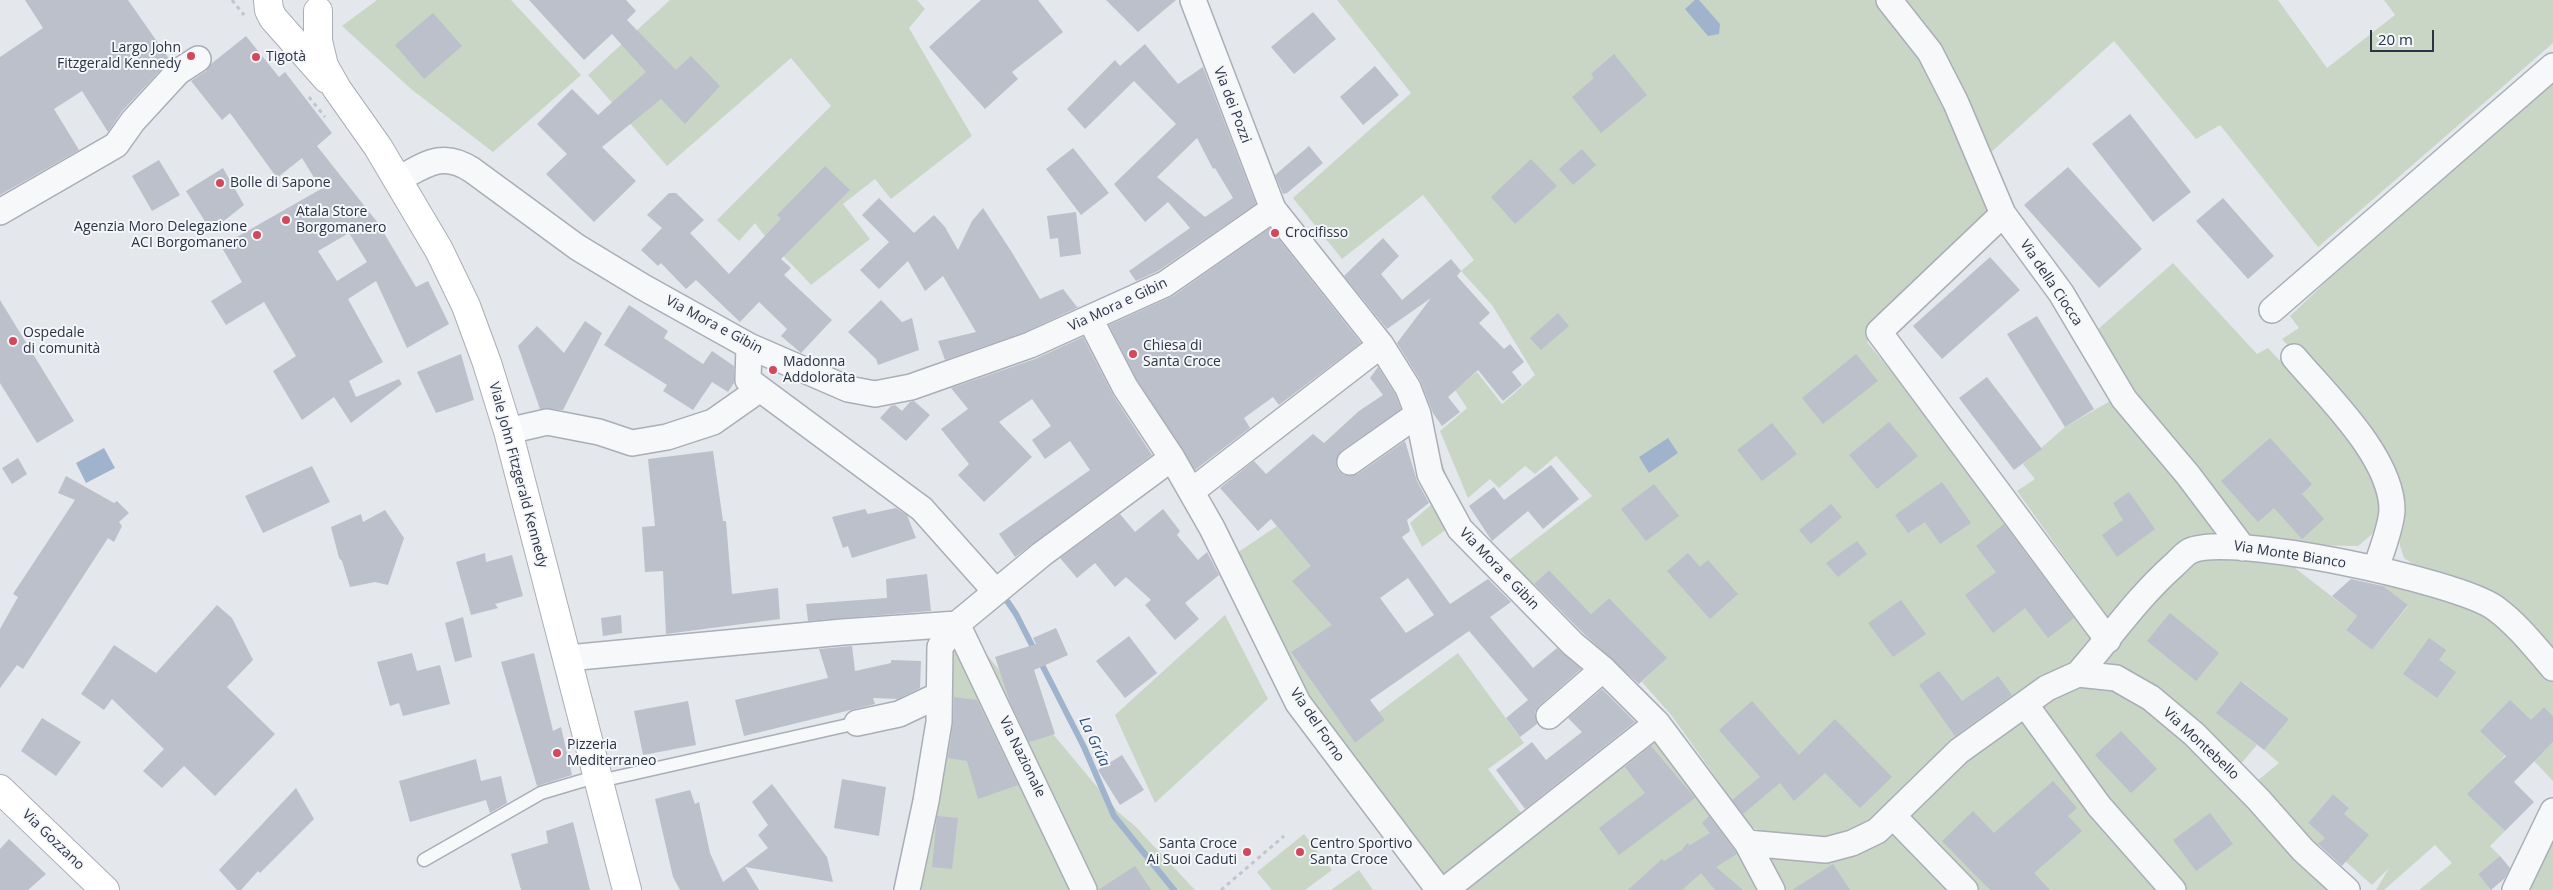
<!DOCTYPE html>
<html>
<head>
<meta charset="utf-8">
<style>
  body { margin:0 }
  #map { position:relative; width:2553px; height:890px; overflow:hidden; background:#e4e7ec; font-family:"Open Sans",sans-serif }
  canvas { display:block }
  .scale { position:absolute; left:2370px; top:30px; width:64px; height:22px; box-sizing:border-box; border:2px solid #2b3445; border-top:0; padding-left:6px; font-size:15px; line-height:18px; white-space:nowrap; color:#2b3445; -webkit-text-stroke:4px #f4f6f9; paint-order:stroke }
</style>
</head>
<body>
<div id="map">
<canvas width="2553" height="890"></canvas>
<div class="scale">20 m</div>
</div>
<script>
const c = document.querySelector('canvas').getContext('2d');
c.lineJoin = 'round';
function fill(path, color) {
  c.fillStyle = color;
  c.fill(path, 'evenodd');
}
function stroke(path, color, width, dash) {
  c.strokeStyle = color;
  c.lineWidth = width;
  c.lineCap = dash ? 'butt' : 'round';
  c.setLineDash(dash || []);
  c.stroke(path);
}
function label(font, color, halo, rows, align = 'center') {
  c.font = font + ' "Open Sans",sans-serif';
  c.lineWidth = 4;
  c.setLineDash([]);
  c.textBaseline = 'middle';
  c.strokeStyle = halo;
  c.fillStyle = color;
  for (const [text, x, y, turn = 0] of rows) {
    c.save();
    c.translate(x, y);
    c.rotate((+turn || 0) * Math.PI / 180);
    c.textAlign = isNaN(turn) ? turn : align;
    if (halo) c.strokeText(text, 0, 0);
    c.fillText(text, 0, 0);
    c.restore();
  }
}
const green = new Path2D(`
  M377,0h134l70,75 -88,77 -82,-63 -69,-63z
  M670,0h247l8,9 -16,19 63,108 -81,63 -16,-20 -32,25 27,35 -59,46c-18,-21 -40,-39 -56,-62l-16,18 -22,-21 114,-114 -40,-48 -124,108 -79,-91z
  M1337,0h544l31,37 87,178 -132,127 243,293 -264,210 -56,-3 -39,-15 -79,-111 -30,-34 24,-24 -57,-60 -18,16 -42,-44 -19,18 -21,-28 83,-64 -36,-40 -21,18 -10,-8 -26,22 -9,-9 -22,19 -28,-67 27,-23 -12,-18 22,-18 25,32 33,-29 -43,-70 -31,-34 13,-11 -51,-65 -81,64 -49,-61 118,-105z
  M1898,0h380l49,68 68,-53 -11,-15h169v43l-235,204 -98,-122 -24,14 -82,-98 -126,114z
  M2553,84v574l-149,-100 -4,-12 -1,-49 -36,-69 -81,-89 17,-11 -9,-12 40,-38z
  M2173,263l84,91 11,-6 95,102 21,52 -7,28 -19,16 -75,-1 -40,3 -155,-210z
  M2112,400l128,146 -51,4 -73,79 -99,-138 18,-12 -12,-15 42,-37z
  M1424,412l38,106 -40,29 -12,-24 29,-25 -10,5 -16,-86z
  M1277,526l24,28 12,11 31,53c-17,12 -35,22 -53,34l64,91 30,-23 -6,-8 79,-59 66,90 -36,26 36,48 -82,69 -139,-186 -69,-145z
  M2192,556l94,5 71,55 -11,14 26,20 36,-44 -30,-24c40,9 83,18 118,41 21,13 39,35 57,51v42l-9,-9 -47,58 -29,29 37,37 -15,15 10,10 -22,18 14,16h-73l33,-27 -17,-18 -51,45h-8l13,-22 -17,17 -26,-23 -2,-48 5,-6 -16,-14 -25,29 17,15 -8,8 -66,-60 28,-23 -15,-13 25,-31 -47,-38 -25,32 40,32 -19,22 -37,-34 -120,-63z
  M1225,615l43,84 -113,104 -40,-88z
  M961,624l157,188 17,14 60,64h-109z
  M956,632l125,258h-169l31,-218z
  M2100,676l53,30 184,184h-157l-150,-188z
  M2025,705l143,185h-199l-71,-73z
  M1667,723l99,167h-315z
  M2553,742v39l-19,-20z
  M1892,823l68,67h-180l-27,-55 35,12z
  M2553,829v61h-29z
  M1304,834l28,36 -27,20h-33l-15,-18z
  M1359,870l14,20h-42z`);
const water = new Path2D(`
  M1695,0h4l21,24 -1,10 -11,2 -23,-27z
  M1668,438l10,15 -29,20 -10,-16z
  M104,448l11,20 -29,15 -10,-20z`);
const stream = new Path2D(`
  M1003,595l13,19 68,133 30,69 60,74`);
const building = new Path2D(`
  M25,0h103l42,60 -48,51 -14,21 -26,-41 -28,18 25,41 -79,45v-138l43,-29z
  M529,0h97l10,11 -9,9 49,50 15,-14 29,30 -35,38 -24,-25 -59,48 34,34 -42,41 -48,-48 21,-20 -30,-30 35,-35 26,26 48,-43 -34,-38 -28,26z
  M981,0h57l25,32 -51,40 6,7 -33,30 -56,-62z
  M1106,0h70l-38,32z
  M1313,12l23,27 -42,35 -23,-27z
  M433,13l29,33 -38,33 -29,-34z
  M246,36l33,41 6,-5 47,61 -15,13 61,77 38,64 12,-6 21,43 -42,24 -31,-67 -28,18 35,63 -34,19 7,16 43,-18 3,5 -51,39 -17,-26 -32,23 -29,-49 23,-15 -32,-54 -38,23 -15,-24 31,-19 -21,-36 100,-57 -19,-31 -25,20 -47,-65 -8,7 -31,-39 15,-10 5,-7zM349,233l18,29 -30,19 -19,-30z
  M1145,44l33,40 25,-17 53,137 -98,67 -22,10 -7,-10 61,-43 -22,-26 -23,20 -31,-38 62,-60 -42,-43 -49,48 -18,-20 48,-49 5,6zM1197,138l16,31 2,-1 18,30 -28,19 -48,-40z
  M1614,54l33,41 -46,38 -29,-36 22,-19 -3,-4z
  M1375,66l24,29 -36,30 -23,-28z
  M2130,114l61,78 -38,30 -61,-78z
  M1309,146l14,17 -36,30 -4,1 -8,-19z
  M1073,148l36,45 -28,22 -35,-46z
  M1582,149l14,16 -23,20 -14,-16z
  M1531,159l26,27 -42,38 -24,-27z
  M159,160l21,35 -28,16 -20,-35z
  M825,166l25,24 -69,69 10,9 -7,7 48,45 -31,33 -20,-17 6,-7 -28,-27 -19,20 -44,-42 -10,9 -25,-26 -3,3 -17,-16 21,-22 -15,-13 22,-22h7l28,27 -14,13 39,41 52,-55 -4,-4z
  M2068,167l74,82 -43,39 -75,-83z
  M223,168l21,37 -33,26 -25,-40z
  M879,198l35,35 20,-18 11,12 13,23 14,-29 11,-13 28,43 29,48 23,-10 14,18 4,-1 -56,26 -80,28 -7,-19 38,-9 -33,-56 -18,15 -17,-30 -29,28 -19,-19 29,-28 -27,-27z
  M2223,198l51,58 -26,23 -52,-58z
  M1076,212l5,42 -21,3 -2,-19 -8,1 -3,-23z
  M1270,228l91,115 -82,62 -6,-8 -29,21 6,10 -55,42 -58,-90 -28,-55 64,-29z
  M1383,238l16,18 -18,18 21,26 49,-41 10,12 -4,5 33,37 -11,10 25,26 6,-5 14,18 -12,10 10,13 -19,16 -25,-31 -30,27 12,15 -18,14 -9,-13 -13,-33 -23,-37 34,-45 -44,31 -43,-53z
  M1990,257l30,33 -78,69 -29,-33z
  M0,300l74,121 -37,22 -37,-60z
  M881,300l21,22 10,-4 7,32 -41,15 -2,-6 -28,-27z
  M629,305l39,26 -4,7 39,26 9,-13 22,15v17l-6,9 -16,-10 -19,28 -30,-19 4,-6 -63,-40z
  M1558,313l11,13 -28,24 -11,-12z
  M2037,316l57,93 -29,18 -58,-93z
  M585,321l17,12 -39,77 -23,-1 -22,-63 19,-20 27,27z
  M1083,337l30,58 39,60 -137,102 -16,-23 91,-64 -20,-29 -25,18 -13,-19 19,-14 -19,-27 -33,23 33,35 -48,45 -26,-27 11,-11 -28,-35 27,-20 -17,-21 84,-29z
  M461,354l13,46 -38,13 -19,-41z
  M1856,354l22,27 -55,43 -21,-26z
  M1378,367l17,27 6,15 -60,42 -5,12 2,7 6,5 14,-1 47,-33 12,40 12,22 -22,17 3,11 -8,6 48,67 38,-25 23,23 -21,15 43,51 24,-20 24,21 -42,37 -4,6 2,12 -17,13 -14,-19 22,-18 -59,-69 -99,69 15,20 -30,23 -64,-91 41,-27 -40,-44 19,-15 -40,-47 -13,12 -38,-43 34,-27 12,13 47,-40 11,9 35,-32 24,-16 -13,-17zM1408,578l26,37 -28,18 -26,-35z
  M1987,377l55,72 -28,21 -55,-72z
  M914,401l16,14 -24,26 -26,-23 11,-12 4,-1 7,6 8,-9z
  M1889,422l29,34 -41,33 -28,-34z
  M1772,423l25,31 -35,27 -25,-31z
  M2270,438l42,46 -10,10 22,25 -22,20 -28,-31 -16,14 -37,-41z
  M713,451l10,70h3l6,73 46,-6 2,31 -114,15 -3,-63 -18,1 -3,-45 13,-1 -7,-67z
  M18,458l9,16 -15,10 -10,-16z
  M1551,465l28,34 -36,30 -15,-18 -36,30 -23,-35 25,-19 10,13z
  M312,466l18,36 -67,31 -18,-37z
  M66,476l48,27 3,-2 12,12 -10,9 3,4 -8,16 -6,-4 -85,131 -6,-4 -17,23v-59l18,-32 -5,-3 62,-94 -17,-7z
  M1942,482l29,41 -31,21 -15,-22 -17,11 -13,-18z
  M1654,484l25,32 -33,25 -25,-32z
  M2129,492l26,37 -38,28 -15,-22 21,-15 -10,-17z
  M1831,504l11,13 -31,27 -12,-14z
  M896,508l11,7 9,23 -64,20 -4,-12 -5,2 -11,-31 33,-8 3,5z
  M1163,509l17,22 -3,4 21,25 9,-8 12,23 -34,28 14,16 -24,21 -30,-35 6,-5 -25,-23 -11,10 -20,-24 -18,15 -17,-20 60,-44 15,18z
  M385,510l19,28 -16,47 -13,-3 -25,5 -8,-26 -3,-3 -8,-31 30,-13 2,8z
  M2004,524l70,94 -26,20 -23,-30 -32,25 -28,-38 31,-23 -20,-26z
  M1857,541l10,13 -29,23 -12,-14z
  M485,553l1,9 26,-7 11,41 -28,8 3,4 -27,7 -15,-53z
  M1688,553l12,14 8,-7 30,34 -28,25 -43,-48z
  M1549,570l42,44 18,-16 58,60 -28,26 -56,-51 -49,-49z
  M927,574l4,37 -123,10 -2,-17 81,-6 -1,-19z
  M2351,579l32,7 25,19 -36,45 -26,-20 11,-14 -25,-20z
  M1901,600l25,34 -33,23 -25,-34z
  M217,605l15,13 21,42 -26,27 48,47 -60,62 -31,-30 -22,22 -19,-17 21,-22 -52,-50 -8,11 -23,-16 33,-49 42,28z
  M2170,613l49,40 -23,28 -49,-40z
  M621,615l1,18 -19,3 -2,-18z
  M463,617l9,40 -17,5 -10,-39z
  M1056,628l12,27 -34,15 21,64 -26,8 -19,-40 -15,-45 41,-13 -3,-6z
  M1129,636l28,37 -32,25 -29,-37z
  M2429,638l17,12 -7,10 17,12 -19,26 -34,-24z
  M852,646l3,25 36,-8v-3l30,1 -1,27 -22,11 -25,-1 2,6 -131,32 -9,-36 93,-22 -9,-29z
  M412,653l5,18 23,-6 10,39 -47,12 -4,-13 -9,3 -13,-44z
  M534,653l19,78 8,-4 11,48 -35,11 -36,-124z
  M1939,671l23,30 36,-25 14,19 -57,41 -36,-51z
  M2241,681l48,38 -25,31 -48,-37z
  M1602,689l33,33 -110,87 -29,-39 36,-28 14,18 36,-28 -14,-14z
  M954,697l23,3 41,85 -40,14 -11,-38 -19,-3 5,-34z
  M2510,700l21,20 13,-13 9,9v26l-39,40 20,20 -29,29 -38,-37 39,-38 -26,-25z
  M688,701l8,44 -53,10 -9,-44z
  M1752,701l47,54 36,-36 57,58 -32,31 -35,-35 -31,28 -14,-18 -37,31 -11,-14 28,-23 -41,-47z
  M42,718l39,24 -25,34 -35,-25z
  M2121,731l36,38 -26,24 -36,-38z
  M1651,746l44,52 -76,57 -20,-27 46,-35 -20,-26z
  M1122,755l22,35 -24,15 -22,-35z
  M476,759l5,22 20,-5 6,27 -17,10 -4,-13 -76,22 -11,-41z
  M842,779l44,8 -7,49 -45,-8z
  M2053,781l24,27 -9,8 14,15 -48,42 16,17h-60l-48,-49 31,-30 21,22z
  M772,784l55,73 6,25 -88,-15 14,23h-79l-7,-13 -18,-78 35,-9 5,14 4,-2 11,51 13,29 45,-34 -10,-13 10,-10 -16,-23z
  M296,788l18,31 -54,54 -2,-2 -17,19h-4l-18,-20z
  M2333,794l16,14 -5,6 25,21 -27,31 -24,-22 7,-6 -17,-15z
  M2210,813l23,31 -37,27 -23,-31z
  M937,816l21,2 -6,51 -20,-2z
  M1709,816l28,38 -21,13 27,23h-28l-14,-17 -19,17h-54l34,-31 2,2 18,-11 5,-7 3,2 20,-12 -8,-10z
  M573,822l17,68h-69l-10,-36 37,-11 -2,-12z
  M9,839l37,35 -18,16h-28v-41z
  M2500,856l10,12 -5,10 -14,12 -13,-16z
  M1833,864l17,26h-58z
  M1135,866l16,24h-53z`);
const path = new Path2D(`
  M232,0l12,15
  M309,97l16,20
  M1221,890l63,-54`);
const lane = new Path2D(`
  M600,781l257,-58
  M424,860l117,-67 57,-17`);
const street = new Path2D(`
  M1193,0l80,209 108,136 27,43 10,26 12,60 30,55 113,115 30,25 54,54 90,120 25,47
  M1889,0l41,52 26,51 47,111 58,79 63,106 64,76 55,73
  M397,180c28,-15 45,-30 75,-10l105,77 66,40 106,59 99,43 27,5 36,-7 119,-42 135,-61 108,-75
  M0,212l116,-67 17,-24 45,-49 20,-13
  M2003,214l-124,118 229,308
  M2272,310l281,-244
  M1090,319l35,68 47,71 40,70 86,175 141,187
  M749,346l-1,34 174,129 74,83
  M2294,357c32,38 98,100 98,153 -1,19 -11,41 -16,59
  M508,431l39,-9 52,10 33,11 35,-6 46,-15 47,-33
  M1350,462l68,-48
  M1192,491l189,-146
  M568,658l275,-26 114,-8 127,266
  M2078,674c31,-35 59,-76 95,-108 5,-4 11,-12 17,-15 40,-19 267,30 305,57 22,16 40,39 58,60
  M2025,704l74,102 74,84
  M1549,716l54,-47
  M857,723l42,-9 40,-19
  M1893,816l72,74
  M1747,843l79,7 26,-7 25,-12 82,-80 88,-63 31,-14 38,4 35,20 43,36 64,65 45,51 44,40
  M907,890l19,-89 13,-79 1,-75 17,-23 85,-70 130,-96
  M1445,890l212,-167
  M2515,890l38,-79`);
const secondary = new Path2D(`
  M268,0l1,10 4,8 54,61
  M318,11v30l6,25 13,23 41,58 61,103 27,56 21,57 21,68 119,459
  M0,789l105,101`);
const markers = [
  [191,56,5,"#d1495b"],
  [256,57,5,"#d1495b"],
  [220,183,5,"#d1495b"],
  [286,220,5,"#d1495b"],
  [1275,233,5,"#d1495b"],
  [257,235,5,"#d1495b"],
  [13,341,5,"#d1495b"],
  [1133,354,5,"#d1495b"],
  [773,370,5,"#d1495b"],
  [557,753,5,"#d1495b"],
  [1247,852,5,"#d1495b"],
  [1300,852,5,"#d1495b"]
];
const poiNames = [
  ["Largo John",181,48,"right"],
  ["Fitzgerald Kennedy",181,64,"right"],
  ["Tigotà",266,57],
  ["Bolle di Sapone",230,183],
  ["Atala Store",296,212],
  ["Borgomanero",296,228],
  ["Agenzia Moro Delegazione",247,227,"right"],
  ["ACI Borgomanero",247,243,"right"],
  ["Crocifisso",1285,233],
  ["Ospedale",23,333],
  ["di comunità",23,349],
  ["Chiesa di",1143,346],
  ["Santa Croce",1143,362],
  ["Madonna",783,362],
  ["Addolorata",783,378],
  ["Pizzeria",567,745],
  ["Mediterraneo",567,761],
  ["Santa Croce",1237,844,"right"],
  ["Ai Suoi Caduti",1237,860,"right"],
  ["Centro Sportivo",1310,844],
  ["Santa Croce",1310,860]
];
const streetNames = [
  ["Via dei Pozzi",1232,105,69],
  ["Via della Ciocca",2051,283,56],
  ["Via Mora e Gibin",1118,305,-25],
  ["Via Mora e Gibin",714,325,28],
  ["Viale John Fitzgerald Kennedy",518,475,75],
  ["Via Monte Bianco",2290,555,9],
  ["Via Mora e Gibin",1499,569,46],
  ["Via del Forno",1317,725,56],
  ["Via Montebello",2201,744,43],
  ["Via Nazionale",1022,757,64],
  ["Via Gozzano",53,840,44]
];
const waterNames = [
  ["La Grűa",1094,742,65]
];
fill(green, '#c9d6c5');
fill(water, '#9fb4cc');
stroke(stream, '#9fb4cc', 6);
fill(building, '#bbc0ca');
stroke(lane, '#a9aeb7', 15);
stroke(street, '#a9aeb7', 28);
stroke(secondary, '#a9aeb7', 30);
stroke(path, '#c2c5cb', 3, [4, 4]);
stroke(lane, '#f7f8fa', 12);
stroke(street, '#f7f8fa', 25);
stroke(secondary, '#fff', 28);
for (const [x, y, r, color] of markers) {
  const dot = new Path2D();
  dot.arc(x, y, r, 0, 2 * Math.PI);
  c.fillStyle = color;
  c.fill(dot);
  stroke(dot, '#f4f6f9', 2);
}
label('14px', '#2b3445', '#f4f6f9', poiNames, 'left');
label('14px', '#2b3445', '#f4f6f9', streetNames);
label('italic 15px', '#34527a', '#f4f6f9', waterNames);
</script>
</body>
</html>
